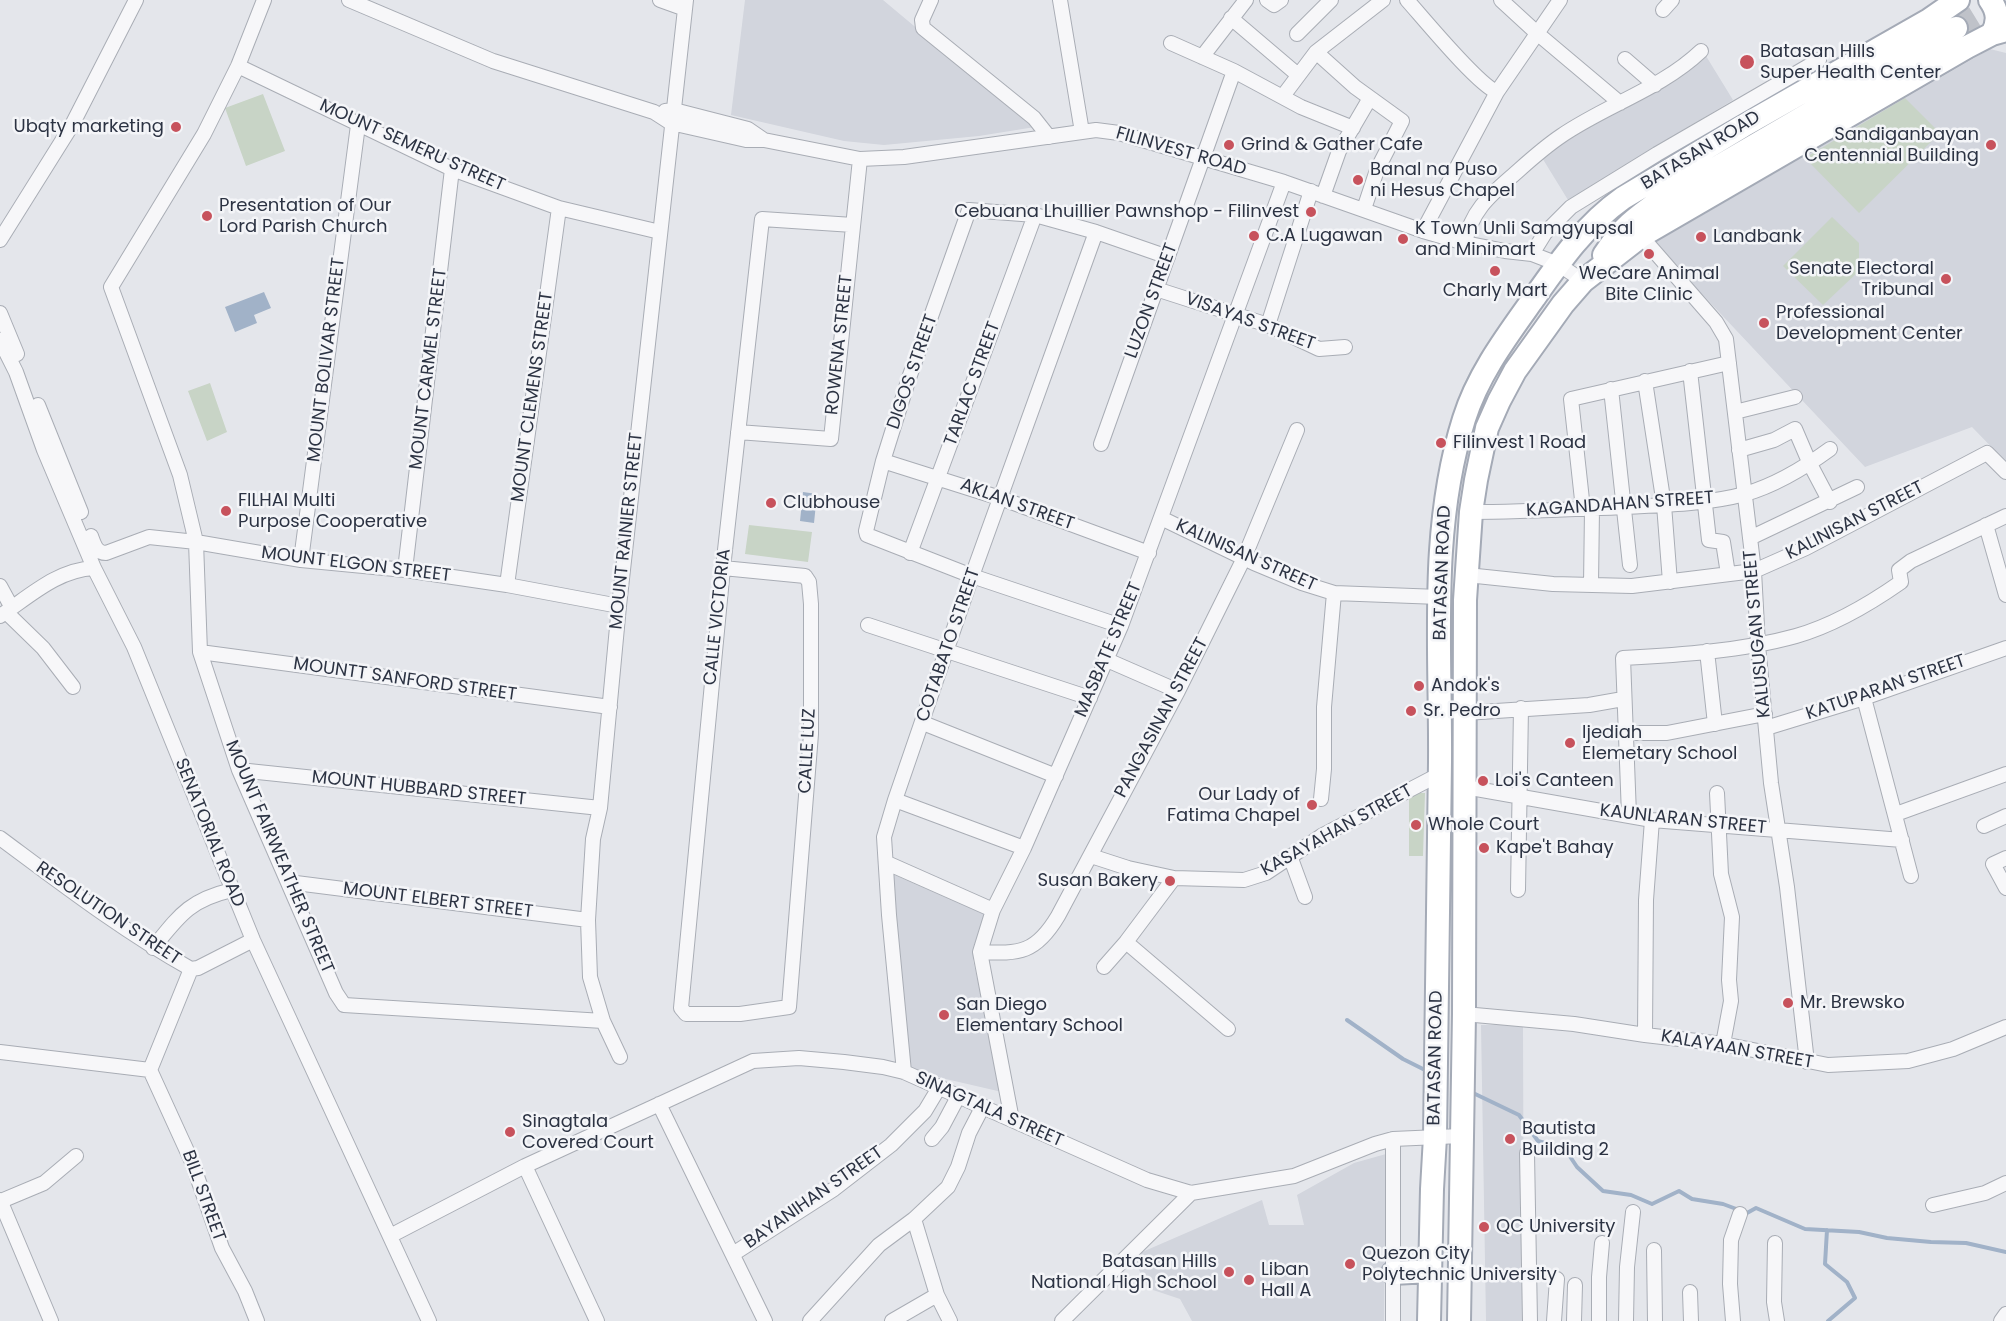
<!DOCTYPE html>
<html>
<head>
<meta charset="utf-8">
<style>
  body { margin:0 }
  canvas { display:block; background:#e4e6eb }
</style>
</head>
<body>
<canvas width="2006" height="1321"></canvas>
<script>
const c = document.querySelector('canvas').getContext('2d');
c.lineJoin = 'round';
function fill(path, color) {
  c.fillStyle = color;
  c.fill(path, 'evenodd');
}
function stroke(path, color, width, dash) {
  c.strokeStyle = color;
  c.lineWidth = width;
  c.lineCap = dash ? 'butt' : 'round';
  c.setLineDash(dash || []);
  c.stroke(path);
}
function label(font, color, halo, rows, align = 'center') {
  c.font = font + ' Poppins,sans-serif';
  c.lineWidth = 5;
  c.setLineDash([]);
  c.textBaseline = 'middle';
  c.strokeStyle = halo;
  c.fillStyle = color;
  for (const [text, x, y, turn = 0] of rows) {
    c.save();
    c.translate(x, y);
    c.rotate((+turn || 0) * Math.PI / 180);
    c.textAlign = isNaN(turn) ? turn : align;
    if (halo) c.strokeText(text, 0, 0);
    c.fillText(text, 0, 0);
    c.restore();
  }
}
const built = new Path2D(`
  M745,0h138l152,127 -56,9 -95,9 -40,-4 -113,-26z
  M1990,49l16,4v409l-34,-35 -107,40 -211,-224z
  M1706,56l27,44 -165,100 -27,-44z
  M890,873l98,43 -15,44 29,132 -95,-22z
  M1523,1024l1,297h-38l-5,-296z
  M1386,1154l-2,167h-192l-12,-22 -33,-11 -14,-32 129,-56 7,25h35l-7,-30 57,-32z`);
const green = new Path2D(`
  M263,94l22,57 -39,15 -21,-58z
  M1905,98l35,35 -81,80 -54,-55z
  M1832,217l27,26v28l-36,34 -40,-39z
  M210,383l17,49 -20,9 -19,-50z
  M749,525l63,7 -4,30 -63,-8z
  M1409,793h16l-2,63h-14z`);
const water = new Path2D(`
  M264,292l7,16 -17,7 3,8 -22,9 -10,-25z
  M803,492l14,2 -3,29 -14,-2z`);
const stream = new Path2D(`
  M1347,1020l56,39 26,13
  M1471,1092l48,23 19,26 27,8 12,18 26,24 28,4 21,9 27,-13 13,8 31,5 24,9 9,-5 49,21 54,3 28,6 44,4 35,1 40,9
  M1827,1230l-2,34 22,18 8,16 -27,23`);
const primaryTunnel = new Path2D(`
  M1956,28l46,-28`);
const street = new Path2D(`
  M264,0l-26,66 -34,68 -93,153 69,188 16,67 4,110 39,118 97,223 8,12 259,16
  M349,0l144,61 161,51 17,11 75,17h18l96,19 44,-2 192,-27 23,3 165,49 139,49 42,12 40,8 27,3 26,10 25,17
  M660,0l25,9
  M931,0l-9,20 1,8 111,90 15,19
  M1060,0l22,132
  M1267,0l7,5 7,-5
  M1407,0c17,19 71,85 90,92
  M1501,0l37,34 82,69
  M1663,10l9,-10
  M1231,18l67,57
  M1297,34l34,-34
  M1171,43l63,28 67,36 52,21
  M1316,52l39,35 47,34 -25,49 -13,39
  M1202,57l44,-57
  M1625,59l30,26
  M238,66l214,103 107,39 101,24
  M1283,96l33,-44 67,-52
  M665,111l9,-1 74,19 16,11
  M1323,196l16,-45 31,-53
  M1423,231l74,-139 63,-92
  M1641,236l75,86 10,17 28,232 4,74 13,138 16,104 20,175
  M0,240l72,-115 64,-125
  M1465,243c6,-31 23,-46 46,-66 16,-14 32,-29 50,-41 45,-31 100,-47 140,-85
  M1532,254l13,-21 26,-26 86,-53 162,-94
  M1156,289l112,36 51,24 26,-2
  M0,313l17,41
  M1268,325l43,-134
  M0,340l16,32 28,78 50,118 40,79 119,293 176,381
  M1690,371l19,169 14,2 5,32
  M1645,381l19,124 6,77
  M1611,389l19,176
  M38,405l43,107
  M1735,412l60,-15
  M738,432l93,7 29,-280
  M1101,444l133,-373
  M1739,450l35,-10 21,-11 15,35 20,38
  M883,461l117,37 149,55
  M1583,509l-12,-110 158,-36
  M1471,512c52,0 104,-3 156,-5 39,-2 80,-3 118,-13 31,-9 59,-26 85,-45
  M1161,518l93,45 48,20 32,10 105,4
  M1986,525l20,70
  M91,536c3,8 5,17 15,17l43,-16 47,5 105,18 104,10 102,15 112,21
  M1750,538l107,-51
  M910,553l125,-338
  M301,560l57,-435
  M723,568l82,8 4,6 2,22v130l-22,273 -49,7h-54l-5,-6 42,-440 39,-349 91,6
  M405,570l47,-401
  M1467,575l86,9 79,2 122,-15 52,-23 181,-95 19,19
  M507,585l52,-377
  M1591,585l1,-76
  M0,586l12,22
  M6,612l37,36 30,39
  M0,616c30,-20 57,-46 94,-48
  M868,625l222,73
  M1121,626l-149,-50 -105,-41 -1,-4 17,-70 26,-83 60,-168 66,5 61,17 72,25
  M1707,651l8,73
  M200,652l410,55
  M1107,660l71,31
  M1864,698l47,178
  M1465,713l124,-8 34,-6
  M923,723l133,53
  M1766,728l98,-30 142,-50
  M1627,733h40l98,-19
  M239,770l361,38
  M1465,787l187,33 250,20
  M1717,793l4,81 11,43 -3,63 2,21 -8,43
  M1321,799l3,-30v-62l10,-114
  M895,800l129,48
  M1896,814l110,-40
  M1629,815l-6,-157c56,-3 119,-7 173,-22 35,-10 75,-33 105,-54l-2,-12 12,-9 95,-45
  M1984,826l22,-10
  M0,838c62,46 123,93 191,131l7,-1 55,-28
  M1091,856l37,12 46,10 70,2 22,-7 57,-38 117,-61
  M1290,856l15,41
  M2006,858l-13,6 13,24
  M887,863l106,47
  M288,882l300,38
  M1518,890l3,-182
  M1126,942l102,87
  M153,948c26,-32 36,-48 79,-58
  M980,952c40,2 56,1 78,-36l120,-225 66,-133 53,-128
  M1104,967l22,-25 48,-64
  M1464,1014l110,10 71,11 78,9 105,21 80,-4 45,-12 53,-22
  M1645,1035l1,-135 6,-80
  M0,1052l150,18
  M620,1057l-17,-36 -13,-44 -2,-57 5,-81 7,-31 19,-202 67,-606
  M150,1070l42,92 30,86 23,43 12,30
  M150,1070l41,-101
  M904,1072l-15,-157 -5,-78 11,-37 77,-224 124,-344
  M659,1104l106,217
  M1012,1120l-32,-168 13,-42 31,-62 97,-222 163,-444
  M932,1139l10,-12 17,-32
  M1393,1139v182
  M1527,1153l3,168
  M525,1166l72,155
  M0,1200l51,121
  M1,1201l43,-18 32,-27
  M1933,1205l52,-12 21,-10
  M914,1219l23,76 13,26
  M390,1236l135,-70 228,-105 46,-3 45,4 39,5 21,5 243,108 44,13 103,-17 81,-32 18,-5 68,-3
  M1775,1243l-1,59 3,19
  M1654,1250l1,71
  M733,1254l101,-65 57,-44 34,-34 15,-25
  M1690,1292l1,29
  M810,1321l69,-76 35,-26 34,-32 10,-20 11,-34 14,-27
  M892,1321l45,-26
  M1062,1321l129,-128
  M1554,1321l3,-42
  M1574,1321l1,-36
  M1599,1321v-44l3,-34
  M1626,1321l1,-54 6,-55
  M1733,1321l-3,-37 1,-44 9,-26
  M2001,1321l5,-7`);
const primary = new Path2D(`
  M1990,0c8,11 9,22 2,34
  M1604,255c18,-27 31,-37 57,-55l295,-172
  M1393,1273l37,-2
  M1429,1321l3,-132 3,-52c2,-125 4,-250 5,-375 1,-114 -11,-232 24,-343 14,-45 43,-83 70,-121 26,-37 51,-73 89,-100l120,-72 186,-106 29,-20
  M1459,1321l5,-307 1,-414 6,-88 5,-32 11,-52 12,-27 16,-30 48,-67 20,-23 58,-45 326,-189 25,-13 14,-4`);
const markers = [
  [1747,62,8,"#c7525c"],
  [176,127,6,"#c7525c"],
  [1229,145,6,"#c7525c"],
  [1991,145,6,"#c7525c"],
  [1358,180,6,"#c7525c"],
  [1311,212,6,"#c7525c"],
  [207,216,6,"#c7525c"],
  [1254,236,6,"#c7525c"],
  [1701,237,6,"#c7525c"],
  [1403,239,6,"#c7525c"],
  [1649,254,6,"#c7525c"],
  [1495,271,6,"#c7525c"],
  [1946,279,6,"#c7525c"],
  [1764,323,6,"#c7525c"],
  [1441,443,6,"#c7525c"],
  [771,503,6,"#c7525c"],
  [226,511,6,"#c7525c"],
  [1419,686,6,"#c7525c"],
  [1411,711,6,"#c7525c"],
  [1570,743,6,"#c7525c"],
  [1483,781,6,"#c7525c"],
  [1312,805,6,"#c7525c"],
  [1416,825,6,"#c7525c"],
  [1484,848,6,"#c7525c"],
  [1170,881,6,"#c7525c"],
  [1788,1003,6,"#c7525c"],
  [944,1015,6,"#c7525c"],
  [510,1132,6,"#c7525c"],
  [1510,1139,6,"#c7525c"],
  [1484,1227,6,"#c7525c"],
  [1350,1264,6,"#c7525c"],
  [1229,1272,6,"#c7525c"],
  [1249,1280,6,"#c7525c"]
];
const poiNames = [
  ["Batasan Hills",1760,52],
  ["Super Health Center",1760,73],
  ["Ubqty marketing",164,127,"right"],
  ["Sandiganbayan",1979,135,"right"],
  ["Centennial Building",1979,156,"right"],
  ["Grind & Gather Cafe",1241,145],
  ["Banal na Puso",1370,170],
  ["ni Hesus Chapel",1370,191],
  ["Presentation of Our",219,206],
  ["Lord Parish Church",219,227],
  ["Cebuana Lhuillier Pawnshop - Filinvest",1299,212,"right"],
  ["K Town Unli Samgyupsal",1415,229],
  ["and Minimart",1415,250],
  ["C.A Lugawan",1266,236],
  ["Landbank",1713,237],
  ["Senate Electoral",1934,269,"right"],
  ["Tribunal",1934,290,"right"],
  ["WeCare Animal",1649,274,"center"],
  ["Bite Clinic",1649,295,"center"],
  ["Charly Mart",1495,291,"center"],
  ["Professional",1776,313],
  ["Development Center",1776,334],
  ["Filinvest 1 Road",1453,443],
  ["FILHAI Multi",238,501],
  ["Purpose Cooperative",238,522],
  ["Clubhouse",783,503],
  ["Andok's",1431,686],
  ["Sr. Pedro",1423,711],
  ["Ijediah",1582,733],
  ["Elemetary School",1582,754],
  ["Loi's Canteen",1495,781],
  ["Our Lady of",1300,795,"right"],
  ["Fatima Chapel",1300,816,"right"],
  ["Whole Court",1428,825],
  ["Kape't Bahay",1496,848],
  ["Susan Bakery",1158,881,"right"],
  ["Mr. Brewsko",1800,1003],
  ["San Diego",956,1005],
  ["Elementary School",956,1026],
  ["Sinagtala",522,1122],
  ["Covered Court",522,1143],
  ["Bautista",1522,1129],
  ["Building 2",1522,1150],
  ["QC University",1496,1227],
  ["Quezon City",1362,1254],
  ["Polytechnic University",1362,1275],
  ["Batasan Hills",1217,1262,"right"],
  ["National High School",1217,1283,"right"],
  ["Liban",1261,1270],
  ["Hall A",1261,1291]
];
const streetNames = [
  ["MOUNT SEMERU STREET",412,146,24],
  ["BATASAN ROAD",1701,151,-31],
  ["FILINVEST ROAD",1181,152,16],
  ["LUZON STREET",1152,301,-70],
  ["VISAYAS STREET",1250,322,20],
  ["ROWENA STREET",840,345,-84],
  ["MOUNT BOLIVAR STREET",327,360,-83],
  ["MOUNT CARMEL STREET",429,369,-83],
  ["DIGOS STREET",913,372,-71],
  ["TARLAC STREET",973,384,-70],
  ["MOUNT CLEMENS STREET",533,397,-82],
  ["AKLAN STREET",1017,505,20],
  ["KAGANDAHAN STREET",1620,505,-4],
  ["KALINISAN STREET",1855,521,-27],
  ["MOUNT RAINIER STREET",627,531,-84],
  ["KALINISAN STREET",1246,556,24],
  ["MOUNT ELGON STREET",356,565,7],
  ["BATASAN ROAD",1443,573,-88],
  ["CALLE VICTORIA",718,617,-84],
  ["KALUSUGAN STREET",1758,634,-95],
  ["COTABATO STREET",949,645,-71],
  ["MASBATE STREET",1109,650,-67],
  ["MOUNTT SANFORD STREET",405,680,8],
  ["KATUPARAN STREET",1886,688,-19],
  ["PANGASINAN STREET",1162,718,-62],
  ["CALLE LUZ",808,751,-87],
  ["MOUNT HUBBARD STREET",419,789,6],
  ["KAUNLARAN STREET",1683,820,6],
  ["KASAYAHAN STREET",1337,831,-29],
  ["SENATORIAL ROAD",209,833,68],
  ["MOUNT FAIRWEATHER STREET",279,857,67],
  ["MOUNT ELBERT STREET",438,901,7],
  ["RESOLUTION STREET",108,914,34],
  ["KALAYAAN STREET",1737,1050,10],
  ["BATASAN ROAD",1436,1058,-89],
  ["SINAGTALA STREET",989,1110,24],
  ["BILL STREET",203,1196,70],
  ["BAYANIHAN STREET",814,1198,-35]
];
fill(built, '#d2d5dd');
fill(green, '#c8d4c6');
fill(water, '#a1b2c8');
stroke(stream, '#a1b2c8', 4);
stroke(primaryTunnel, '#bfc2c9', 22, [22, 11]);
stroke(street, '#a9adb5', 16);
stroke(primary, '#a4aab6', 26);
stroke(street, '#f7f7f9', 14);
stroke(primary, '#fff', 22);
for (const [x, y, r, color] of markers) {
  const dot = new Path2D();
  dot.arc(x, y, r, 0, 2 * Math.PI);
  c.fillStyle = color;
  c.fill(dot);
  stroke(dot, '#f4f5f8', 2);
}
label('18px', '#2c3343', '#f4f5f8', poiNames, 'left');
label('18px', '#2c3343', '#f4f5f8', streetNames);
</script>
</body>
</html>
